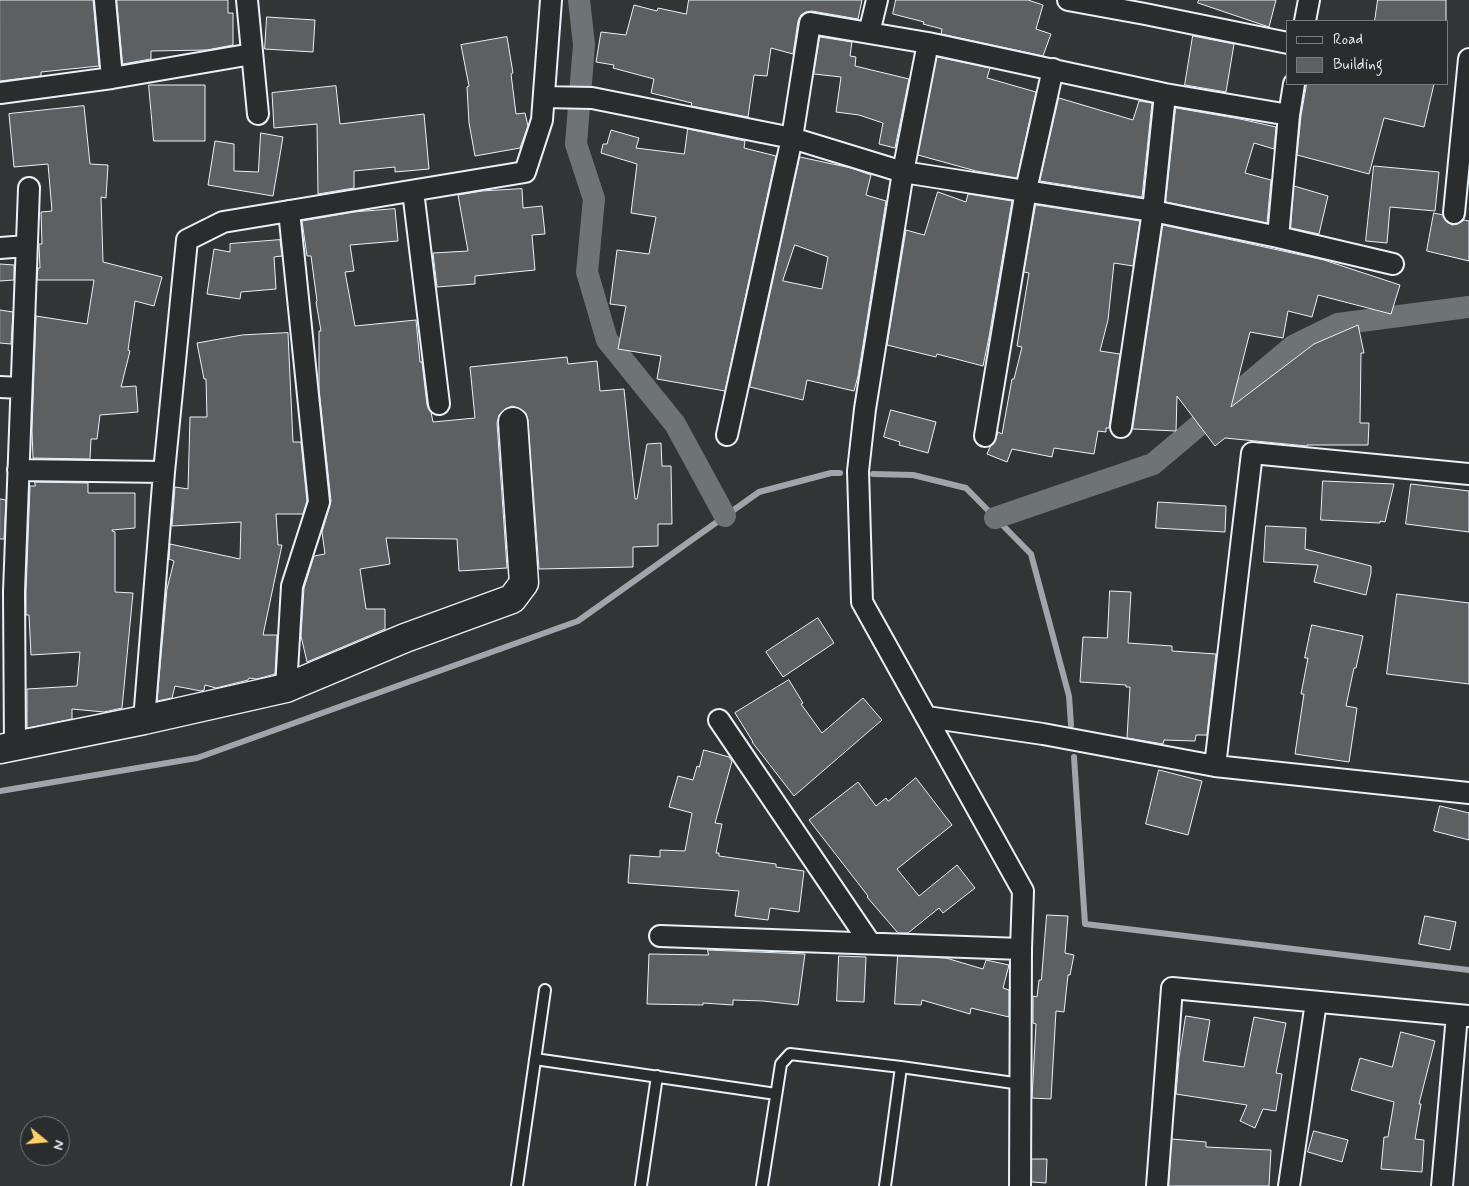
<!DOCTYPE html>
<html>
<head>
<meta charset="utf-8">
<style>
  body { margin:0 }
  #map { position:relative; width:1469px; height:1186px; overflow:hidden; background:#323536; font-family:Mynerve,sans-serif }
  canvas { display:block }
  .legend { position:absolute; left:1286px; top:20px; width:162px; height:65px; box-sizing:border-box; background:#2a2d2e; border:1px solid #767b7f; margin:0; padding:6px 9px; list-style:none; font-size:15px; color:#e8f1f8 }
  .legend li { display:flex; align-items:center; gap:10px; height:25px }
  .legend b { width:25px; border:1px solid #767b7f }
  .north { position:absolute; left:20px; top:1116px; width:50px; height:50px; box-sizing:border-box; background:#2a2d2e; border:1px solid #767b7f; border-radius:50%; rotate:107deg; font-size:14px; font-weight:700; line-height:20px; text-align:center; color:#e8f1f8 }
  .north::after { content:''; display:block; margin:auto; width:18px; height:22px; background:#ffd166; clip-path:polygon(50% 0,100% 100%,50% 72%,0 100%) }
</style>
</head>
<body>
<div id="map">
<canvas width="1469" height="1186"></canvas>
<ul class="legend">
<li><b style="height:6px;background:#2a2d2e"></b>Road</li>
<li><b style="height:14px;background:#5c6063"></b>Building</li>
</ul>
<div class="north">N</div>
</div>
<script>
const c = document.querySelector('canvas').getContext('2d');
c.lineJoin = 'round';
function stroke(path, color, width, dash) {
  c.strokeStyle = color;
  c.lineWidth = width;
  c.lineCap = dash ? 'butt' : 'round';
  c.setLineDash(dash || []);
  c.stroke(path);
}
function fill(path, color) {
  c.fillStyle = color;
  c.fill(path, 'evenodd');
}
const stream = new Path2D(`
  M873,474l40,1 53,13 65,66 38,142 2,29
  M1074,757l11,167 384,46
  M0,791l197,-33 381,-137 181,-129 72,-19h9`);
const canal = new Path2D(`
  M579,0l5,45 -8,99 18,55 -7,73 20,68 68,84 50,92
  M995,518l158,-54 140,-118 45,-22 131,-17`);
const building = new Path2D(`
  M0,0h93l6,66 -58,6v4l-41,5z
  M117,0h111v13h5v32l-26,5 -56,1v8l-28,5z
  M689,0h173l-4,19 -46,-8 -6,1 -5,3 -3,6 -5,33 -22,-6 -4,28 -13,-1 -6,42 -57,-11 1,-3 -41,-10 3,-14 -41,-11 1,-3 -18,-3 5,-30 25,3 8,-30 23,6 1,-3 28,6z
  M896,0h132l15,5 -7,24 15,5 -8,22 -102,-22 1,-5 -19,-5 1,-2 -31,-8z
  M1199,0h77l-7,27 -71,-24z
  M1378,0h68v21h-71z
  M267,17l48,3 -2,32 -48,-3z
  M1193,36l41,8 -8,48 -41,-7z
  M507,37l6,36 -2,1 5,40 9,-1 3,13 -8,22 -45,8 -6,-33 -2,-36 2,-1 -8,-41z
  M820,37l32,5 -2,14 6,1 -1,9 54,13 -14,69 -16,-4 4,-21 -24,-8 -23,-3 5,-35 -27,-3z
  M937,57l53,11 -3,10 49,14 -19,86 -41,-7 -58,-16z
  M1307,84h127l-10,43 -40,-9 -15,56 -72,-19 4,-39z
  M149,85h56v56h-51z
  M336,86l4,38 84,-10 5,55 -34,3v-5l-41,4v17l-36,6 -1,-70 -43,4 -2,-35z
  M1059,98l74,22 6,-19 13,2 -10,94 -102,-16z
  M84,106l6,58 18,1 -2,33 -5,-1 2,65 59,15 -8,29 -19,-5 -7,49 2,1 -9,36 15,-1 2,26 -38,3 -3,24h-6l-1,20 -57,-1 -1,-28 4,-114 51,8 7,-44h-57l1,-12h2l-1,-24h3l-1,-32 11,-1 -4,-47 -34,3 -5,-53z
  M1176,108l64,11 36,8 -2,22 -20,-6 -9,30 26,7 -4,43 -101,-21z
  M688,129l57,12 -1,7 32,8 -51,235 -68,-12 4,-23 -43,-7 8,-43 -16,-2 7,-54 32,4 7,-37 -25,-4 6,-49 -36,-11 2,-9h4l4,-14 28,8 -3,10 48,6z
  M261,133l22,4 -10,59 -65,-11 7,-44 19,3v27l24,1z
  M800,157l51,11 20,7 -5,20 20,6 -28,175 -4,15 -47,-11 -4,20 -53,-13zM795,245l33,12 -6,32 -39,-8z
  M1374,166l65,6 -4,39 -45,-4 -3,36 -21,-2z
  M1294,186l34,10 -9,38 -28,-6z
  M522,189l1,19 19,-2 3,28 -13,1 3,35 -60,6v8l-38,3 -4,-34 35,-2 -10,-56 24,-4z
  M938,192l28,10 2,-8 44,7 -23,136 -6,29 -46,-12 -1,3 -49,-12 19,-115 18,5z
  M1036,205l104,16 -7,45 -19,-3 -6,57 -8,31 20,3 -11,74h-3v4l-8,-1 -4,23 -40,-6 -2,9 -40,-8 -5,13 -20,-8 3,-7 4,-4 4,-11 4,2 10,-55h2l8,-32 -5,-1 12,-73 -5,-1z
  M395,209l3,32 -48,4 4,26 -9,1 10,54 61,-6 4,42h2l5,43 4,7 2,10 42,-4 -5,-51 97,-10 1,7 29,-3 3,30 24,-2 11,110h2l10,-55 14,-1 1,23h9l1,58h-14v22l-25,1v20l-94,2 -11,-149 -2,-7 -7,-5 -7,-2 -7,3 -6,6 -2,8 10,145 -48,3 -2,-32 -71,-1 4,26 -30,5 6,40h19v20l-78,33 -6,-26 3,-48 10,-32 11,-2 -3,-22 9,-31 -12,-112v-58h2l-5,-29 1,-1 -6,-45h-4l-5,-35 52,-9z
  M1434,213l9,2 4,7 5,3 6,-1 6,-4 5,1v40l-42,-10z
  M1163,225l161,35 76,25 -9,29 -73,-19 -6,22 -24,-6 -5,27 -33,-6 -19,75 83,-63 44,-19 6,28h-3l-1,70h9l-1,22h-61v1l-82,-8 -10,8 -38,-50 -1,35 -43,-2z
  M280,240l2,16 -8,1 2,32 -35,3 -1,7 -33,-5 7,-45 16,3v-8z
  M0,264l14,1v15l-14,1z
  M0,310l13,2 -2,32 -11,-1z
  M288,333l5,109h8l6,59 -4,13h-27l2,31h4l-19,90h14l-2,39 -18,5 -8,-1 -1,2 -32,8 -11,-3 -1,5 -3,1 -26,-5 -3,12 -15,3 10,-112 7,-28 -5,-2 1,-15 70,15 1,-37 -69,4 3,-39 13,2 2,-72h17l-1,-38h-2l-7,-36 45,-8z
  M891,410l45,12 -8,31 -29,-8 1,-3 -16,-5z
  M1323,481l71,3 -9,38 -5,-1v2l-59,-3z
  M35,482l53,1v10h47v35l-23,2v1l3,1v60l18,1 -11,115 -18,4 -32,-3v10l-45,9v-39l50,-3 3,-34 -49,3 -2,-40h-3v-23l4,-106h5z
  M1411,484l58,7v41l-63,-8z
  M0,499l6,1 -2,39h-4z
  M1158,502l68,4 -1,26 -69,-4z
  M1266,526l40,2 -1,21 66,17v7l-5,22 -52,-13 4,-17 -54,-3z
  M1110,591l21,1 -3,51 44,3v5l44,3 -9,81h-11l-1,6 -31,-1 -1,4 -36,-6 3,-51h-4v-2l-46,-3 3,-45 24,1z
  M1397,594l72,9v81l-82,-10z
  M818,618l16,25 -51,34 -17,-25z
  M1312,625l51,11 -7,32h-2l-8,38 11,2 -8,54 -54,-8 9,-60h-3l7,-36h-3z
  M789,680l14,23 -2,1 21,29 41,-35 19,22 -88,76 -42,-54h1l-18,-29z
  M704,750l25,7 3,4 -17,62 7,1 -6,29h3v3l57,8v3l28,4 -5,41 -29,-4 -2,12 -33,-4 4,-25 -111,-8 2,-28 30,2v-7l25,1 7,-38 -23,-6 9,-31 15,4 4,-14 2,1z
  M1159,770l43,11 -14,54 -42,-11z
  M916,778l36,47 -55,44 22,27 38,-31 18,23 -32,25 -4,-5 -31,25h-10l-31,-36 1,-1 -59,-76 49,-38 18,24 10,-8 2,3z
  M1440,806l29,7v27l-35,-9z
  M1047,915l21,1 -3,37 9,2 -4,20h-2l-4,37 -8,-1 -5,88 -19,-1 4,-74 -3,-1v-27l4,1 2,-17h2z
  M1425,916l31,6 -6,28 -31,-6z
  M708,950l97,4 -7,51 -35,-4 -30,-1v5l-30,-2v2l-56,-1 2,-50 59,1z
  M839,956l27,1 -2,45 -27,-1z
  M898,956l48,2 37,11 3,-9 23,5 -6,23 6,2v27l-38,-9 -1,6 -48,-14 -1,5 -26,-1z
  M1186,1016l24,4 -7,41 41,6 10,-50 32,6 -10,50 6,1 -6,37 -13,-2 -8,19 -15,-7 7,-16 -71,-11 3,-36z
  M1401,1032l34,9 -16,63h2l-6,35 9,1 -2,32 -41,-3 3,-32h4l6,-35 -43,-12 9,-32 32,9z
  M1314,1131l34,9 -6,22 -34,-10z
  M1172,1139l34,3v5l65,3 -2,36h-100z
  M1032,1159h15l-1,24 -14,-1z`);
const lane = new Path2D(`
  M535,1059l241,35
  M517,1186l28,-196
  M641,1186l16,-110
  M762,1186l19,-122 9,-10 111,13 120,17
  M885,1186l16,-119`);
const street = new Path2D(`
  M105,0l7,78
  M247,0l11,114
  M1068,0l77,14 143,29
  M1305,21l4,-21
  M869,33l59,10 237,51 124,21
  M928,43l-25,129 -38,237 -7,62 4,131 161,289 -2,58
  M0,93l112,-15 140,-24
  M544,97l48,1 200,40 111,34 250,39 125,26 11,-122 5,-31
  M413,191l26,213
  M1454,213l15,-154
  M1278,237l115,27
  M0,248l26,-2
  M0,387l21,1
  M1121,427l32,-216 12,-117
  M727,435l65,-297 18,-115 59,10 8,-33
  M985,436l41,-246 27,-121
  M18,470l146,2
  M1469,474l-217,-21 -37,313 254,27
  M286,688l6,-102 27,-84 -30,-291
  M927,717l116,17 172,32
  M144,720l20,-248 23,-232 36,-18 302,-50 17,-52 9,-120
  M719,720l151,223
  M15,746l-1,-154 15,-404
  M660,936l361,13 -1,237
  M1157,1186l15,-198 297,28
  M1289,1186l27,-184
  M1442,1186l15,-171`);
const secondary = new Path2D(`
  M0,749l144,-29 142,-32 119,-50 107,-39 12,-16 -11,-161`);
stroke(stream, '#9fa5aa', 6);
stroke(canal, '#6e7376', 22);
fill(building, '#5c6063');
stroke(building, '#e8f1f8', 1);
stroke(lane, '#e8f1f8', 14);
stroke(street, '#e8f1f8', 24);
stroke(secondary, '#e8f1f8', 31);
stroke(lane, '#2a2d2e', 10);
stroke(street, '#2a2d2e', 20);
stroke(secondary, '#2a2d2e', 28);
</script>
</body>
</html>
